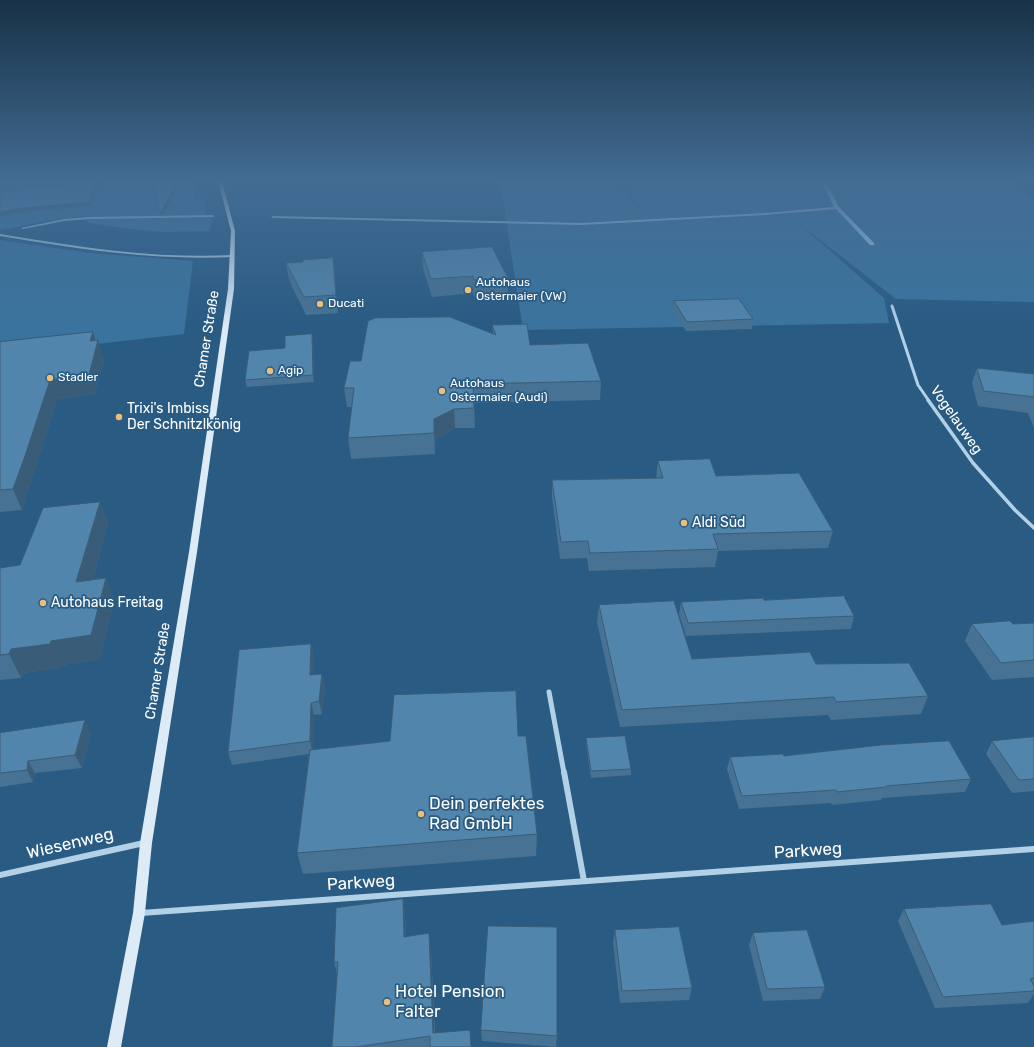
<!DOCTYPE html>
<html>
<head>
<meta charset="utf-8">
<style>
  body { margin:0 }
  canvas { display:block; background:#295b83 }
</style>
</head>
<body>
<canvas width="1034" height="1047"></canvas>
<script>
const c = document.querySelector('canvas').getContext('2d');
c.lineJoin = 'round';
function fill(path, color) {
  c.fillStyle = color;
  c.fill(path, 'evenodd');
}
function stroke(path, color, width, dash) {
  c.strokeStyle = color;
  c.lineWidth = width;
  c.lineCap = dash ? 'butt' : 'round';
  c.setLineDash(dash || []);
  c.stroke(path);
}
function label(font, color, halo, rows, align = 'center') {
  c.font = font + ' Rubik,sans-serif';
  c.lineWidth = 3.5;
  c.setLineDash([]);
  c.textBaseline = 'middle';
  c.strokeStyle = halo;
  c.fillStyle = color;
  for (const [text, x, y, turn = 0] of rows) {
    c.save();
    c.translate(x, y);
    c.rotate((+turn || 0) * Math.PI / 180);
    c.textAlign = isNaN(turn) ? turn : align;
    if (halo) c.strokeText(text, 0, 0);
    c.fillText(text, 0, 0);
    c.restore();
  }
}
const green = new Path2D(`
  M0,181h194l1,18 10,-1v20h7l-2,13 -47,1 -41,-4 -33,-5 -6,-7 -30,4 -53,10z
  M500,181h120l21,33 -17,-33h391l19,19v102l-138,-3 -99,-77 87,76 5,25 -366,7z
  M0,240l90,13 103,8 -9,73 -184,21z`);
const stream = new Path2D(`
  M821,181h4l14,26 35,36v2h-4l-34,-36 -71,6 -184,10 -308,-7 -2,-1 2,-1 308,7 184,-10 69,-6z
  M212,215l2,1v1l-124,2 -26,2 -41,8 -2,-1 43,-9 26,-2z`);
const minorFar4 = new Path2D(`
  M0,235c78,13 154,25 233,21`);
const minorFar3 = new Path2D(`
  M892,306l26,79 11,16`);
const minorFar2 = new Path2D(`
  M928,400l45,63 42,47 19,18`);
const minorFar1 = new Path2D(`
  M549,692l15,81`);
const minor = new Path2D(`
  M564,772l20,109
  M0,875l144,-32
  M141,913l893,-64`);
const secondary = new Path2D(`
  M218,181h4l13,50 -1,58 -37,263 -45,291 -7,70 -24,134h-14l26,-134 7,-70 49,-291 39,-263 3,-58z`);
const wall = new Path2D(`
  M422,252l86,26v17l-33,3 -2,-5 -41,4 -9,-29z
  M333,258l5,55 -32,2 -17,-35 -3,-17 17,-1z
  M674,301l79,18 -1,10 -66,2 -13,-20z
  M492,325l109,56 -1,19 -126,3 1,25h-20l-19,11 -1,15 -84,5 -3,-21 4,-31h-5l-3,-19 17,-27 132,-28z
  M93,332l2,9 9,18 -9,35 -38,5 -24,77 -11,34 -22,2v-170z
  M312,334l1,6 1,42 -67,5 -2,-7 40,-32z
  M977,368l57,6v54l-6,-15 -50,-7 -6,-23z
  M658,461l58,15 117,55 -5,17 -110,3 -3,16 -126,4 -2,-13 -27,1 -8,-62v-17l104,-2z
  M100,502l8,22 -15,55 13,-1 8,23 -14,58 -38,6 -1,3 -38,5 -2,5 -21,2v-112l20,-3z
  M764,600l90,16 -3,13 -165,7 -7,-22 2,-12z
  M599,605l93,54 124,5 112,32 -7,18 -90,6 -3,-5 -208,12 -23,-105z
  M1034,623v54l-42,3 -27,-39 7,-17h41z
  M311,644l3,12 -1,18h9l3,12 -3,28 -8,1 -1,35 205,-14 19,98 -1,22 -233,18 -6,-21 12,-99 -77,11 -4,-13z
  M0,733h91l-9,35 -47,5 -2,9 -33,5z
  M1034,737v54l-22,2 -26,-39 6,-13z
  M586,738l45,31v6l-40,3 -5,-34z
  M784,756l187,23 -6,13 -83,6 -1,2 -49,5 -1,-2 -92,6 -12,-40 3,-12z
  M403,899l2,17 1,21 25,13 4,83 36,14h-139l5,-73 -3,-12z
  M904,909l98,16 32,-4v73l-6,9 -93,5 -37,-87z
  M615,930l77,58 -3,12 -69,3 -7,-61z
  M753,933l72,54 -5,12 -57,2 -14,-56z
  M481,1030l76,6 -1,11 -74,-6z`);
const shadedWall = new Path2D(`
  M97,181h3l-9,25 -68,6 -23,4v-4z
  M175,181l1,8 -14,28 -1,-4z
  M333,258l2,17 3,38 -2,-18z
  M93,332l4,13 1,-5 6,19 -9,35 -38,5 -24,77 -11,34 -9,-21 37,-109 40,-39z
  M312,334l1,6 1,42 -1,-7z
  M454,409l1,19 -19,11 -1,15 -1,-21v-14z
  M100,502l8,22 -22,81 -10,-23z
  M106,578l8,23 -14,58 -38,6 -1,3 -38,5 -2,5 -12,-24 2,-5z
  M311,644l3,12 -1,31 -3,-12z
  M322,674l3,12 -3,28 -3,-13z
  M311,703l3,12 -1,39 -3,-13z
  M85,720l6,13 -9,35 -7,-13z
  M28,761l7,12 -2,9 -6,-12z
  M403,899l2,17 2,38 -3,-17z
  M429,933l2,17 4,97 -2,-14z`);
const building = new Path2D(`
  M61,181h36l-8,21 -67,6 -22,4v-20l61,-8z
  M152,181h23v4l-14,28z
  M492,247l16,31 -34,2 -1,-4 -42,3 -9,-27z
  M333,258l3,37 -32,2 -18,-34 17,-1v-2z
  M739,299l14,20 -66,3 -13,-21z
  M450,317l46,18 -4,-10 35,-1 3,21 58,-2 13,38 -128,3 1,24 -20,1 -20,10v14l-86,5 6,-50h-10l6,-27h11l7,-40 7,-3z
  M93,332l-3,9 8,-1 -9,35 -39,5 -25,76 -12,33 -13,1v-148z
  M312,334l1,41 -68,5 4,-29 36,-3v-12z
  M977,368l57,6v23l-50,-6z
  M710,459l6,17 83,-3 34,58 -120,3 5,15 -128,4 -2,-12 -27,1 -9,-62 111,-2 -5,-17z
  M100,502l-24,80 30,-4 -15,57 -40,6 -1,3 -39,5 -2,5 -9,1v-87l20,-3 23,-57z
  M844,596l10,20 -166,7 -7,-21 82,-4 1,2z
  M674,601l18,58 118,-7 6,12 93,-1 19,33 -92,6 -2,-5 -212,13 -23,-105z
  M1010,621l3,3 21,-1v37l-33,3 -29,-39z
  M311,644l-1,31 12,-1 -3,27 -8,2 -1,38 -82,11 11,-102z
  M516,691l2,45h8l11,98 -240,19 13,-103 80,-9 4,-46z
  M85,720l-10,35 -47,6 -1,9 -27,3v-40z
  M625,736l6,33 -40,2 -5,-33z
  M1034,737v42l-15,1 -27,-39z
  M949,741l22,38 -85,7 1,1 -50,5 -1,-2 -94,6 -12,-39 53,-3 1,2 97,-11z
  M403,899l1,38 25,-4 4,100 37,-3 1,17h-41v-11l-74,11h-24l6,-85h-4l2,-54z
  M991,904l11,21 32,-4v57l-4,1 4,7v5l-91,6 -39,-88z
  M488,926l69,1v109l-76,-6z
  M679,927l13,61 -70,3 -7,-61z
  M807,930l18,57 -58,2 -14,-56z`);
const markers = [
  [468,290,4,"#edbe7a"],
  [320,304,4,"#edbe7a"],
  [270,371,4,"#edbe7a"],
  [50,378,4,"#edbe7a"],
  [442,391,4,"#edbe7a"],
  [119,417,4,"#edbe7a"],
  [684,523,4,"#edbe7a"],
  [43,603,4,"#edbe7a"],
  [421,814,4,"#edbe7a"],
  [387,1002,4,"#edbe7a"]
];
const farPoinames = [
  ["Autohaus",476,283],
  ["Ostermaier (VW)",476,297],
  ["Ducati",328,304],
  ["Agip",278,371],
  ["Stadler",58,378],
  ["Autohaus",450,384],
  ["Ostermaier (Audi)",450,398]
];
const streetNames = [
  ["Chamer Straße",207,339,-81],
  ["Vogelauweg",956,420,55],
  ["Chamer Straße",158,671,-81]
];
const poiNames = [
  ["Trixi's Imbiss",127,409],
  ["Der Schnitzlkönig",127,425],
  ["Aldi Süd",692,523],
  ["Autohaus Freitag",51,603]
];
const nearPoinames = [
  ["Dein perfektes",429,804],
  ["Rad GmbH",429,824],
  ["Hotel Pension",395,992],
  ["Falter",395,1012]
];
const nearStreetnames = [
  ["Wiesenweg",70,844,-13],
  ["Parkweg",808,851,-4],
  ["Parkweg",361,883,-4]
];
fill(green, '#3a749e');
fill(stream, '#a8cde7');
stroke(minorFar4, '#b3d1e6', 2);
stroke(minorFar3, '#b3d1e6', 3);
stroke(minorFar2, '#b3d1e6', 3.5);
stroke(minorFar1, '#b3d1e6', 5);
stroke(minor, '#b3d1e6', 6);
fill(secondary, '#dcebf6');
fill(wall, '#477293');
fill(shadedWall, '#395d78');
fill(building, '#5285ab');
stroke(building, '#395d78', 1);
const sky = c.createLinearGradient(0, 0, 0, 328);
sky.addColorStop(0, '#173248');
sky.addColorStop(0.55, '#436c93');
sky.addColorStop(1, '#436c9300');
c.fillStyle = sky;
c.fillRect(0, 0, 1034, 328);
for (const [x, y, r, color] of markers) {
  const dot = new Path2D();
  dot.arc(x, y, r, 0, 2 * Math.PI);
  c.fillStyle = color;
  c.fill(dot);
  stroke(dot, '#295b83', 1.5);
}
label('12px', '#fff', '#295b83', farPoinames, 'left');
label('14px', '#fff', '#295b83', streetNames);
label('14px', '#fff', '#295b83', poiNames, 'left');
label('17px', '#fff', '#295b83', nearPoinames, 'left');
label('17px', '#fff', '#295b83', nearStreetnames);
</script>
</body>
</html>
